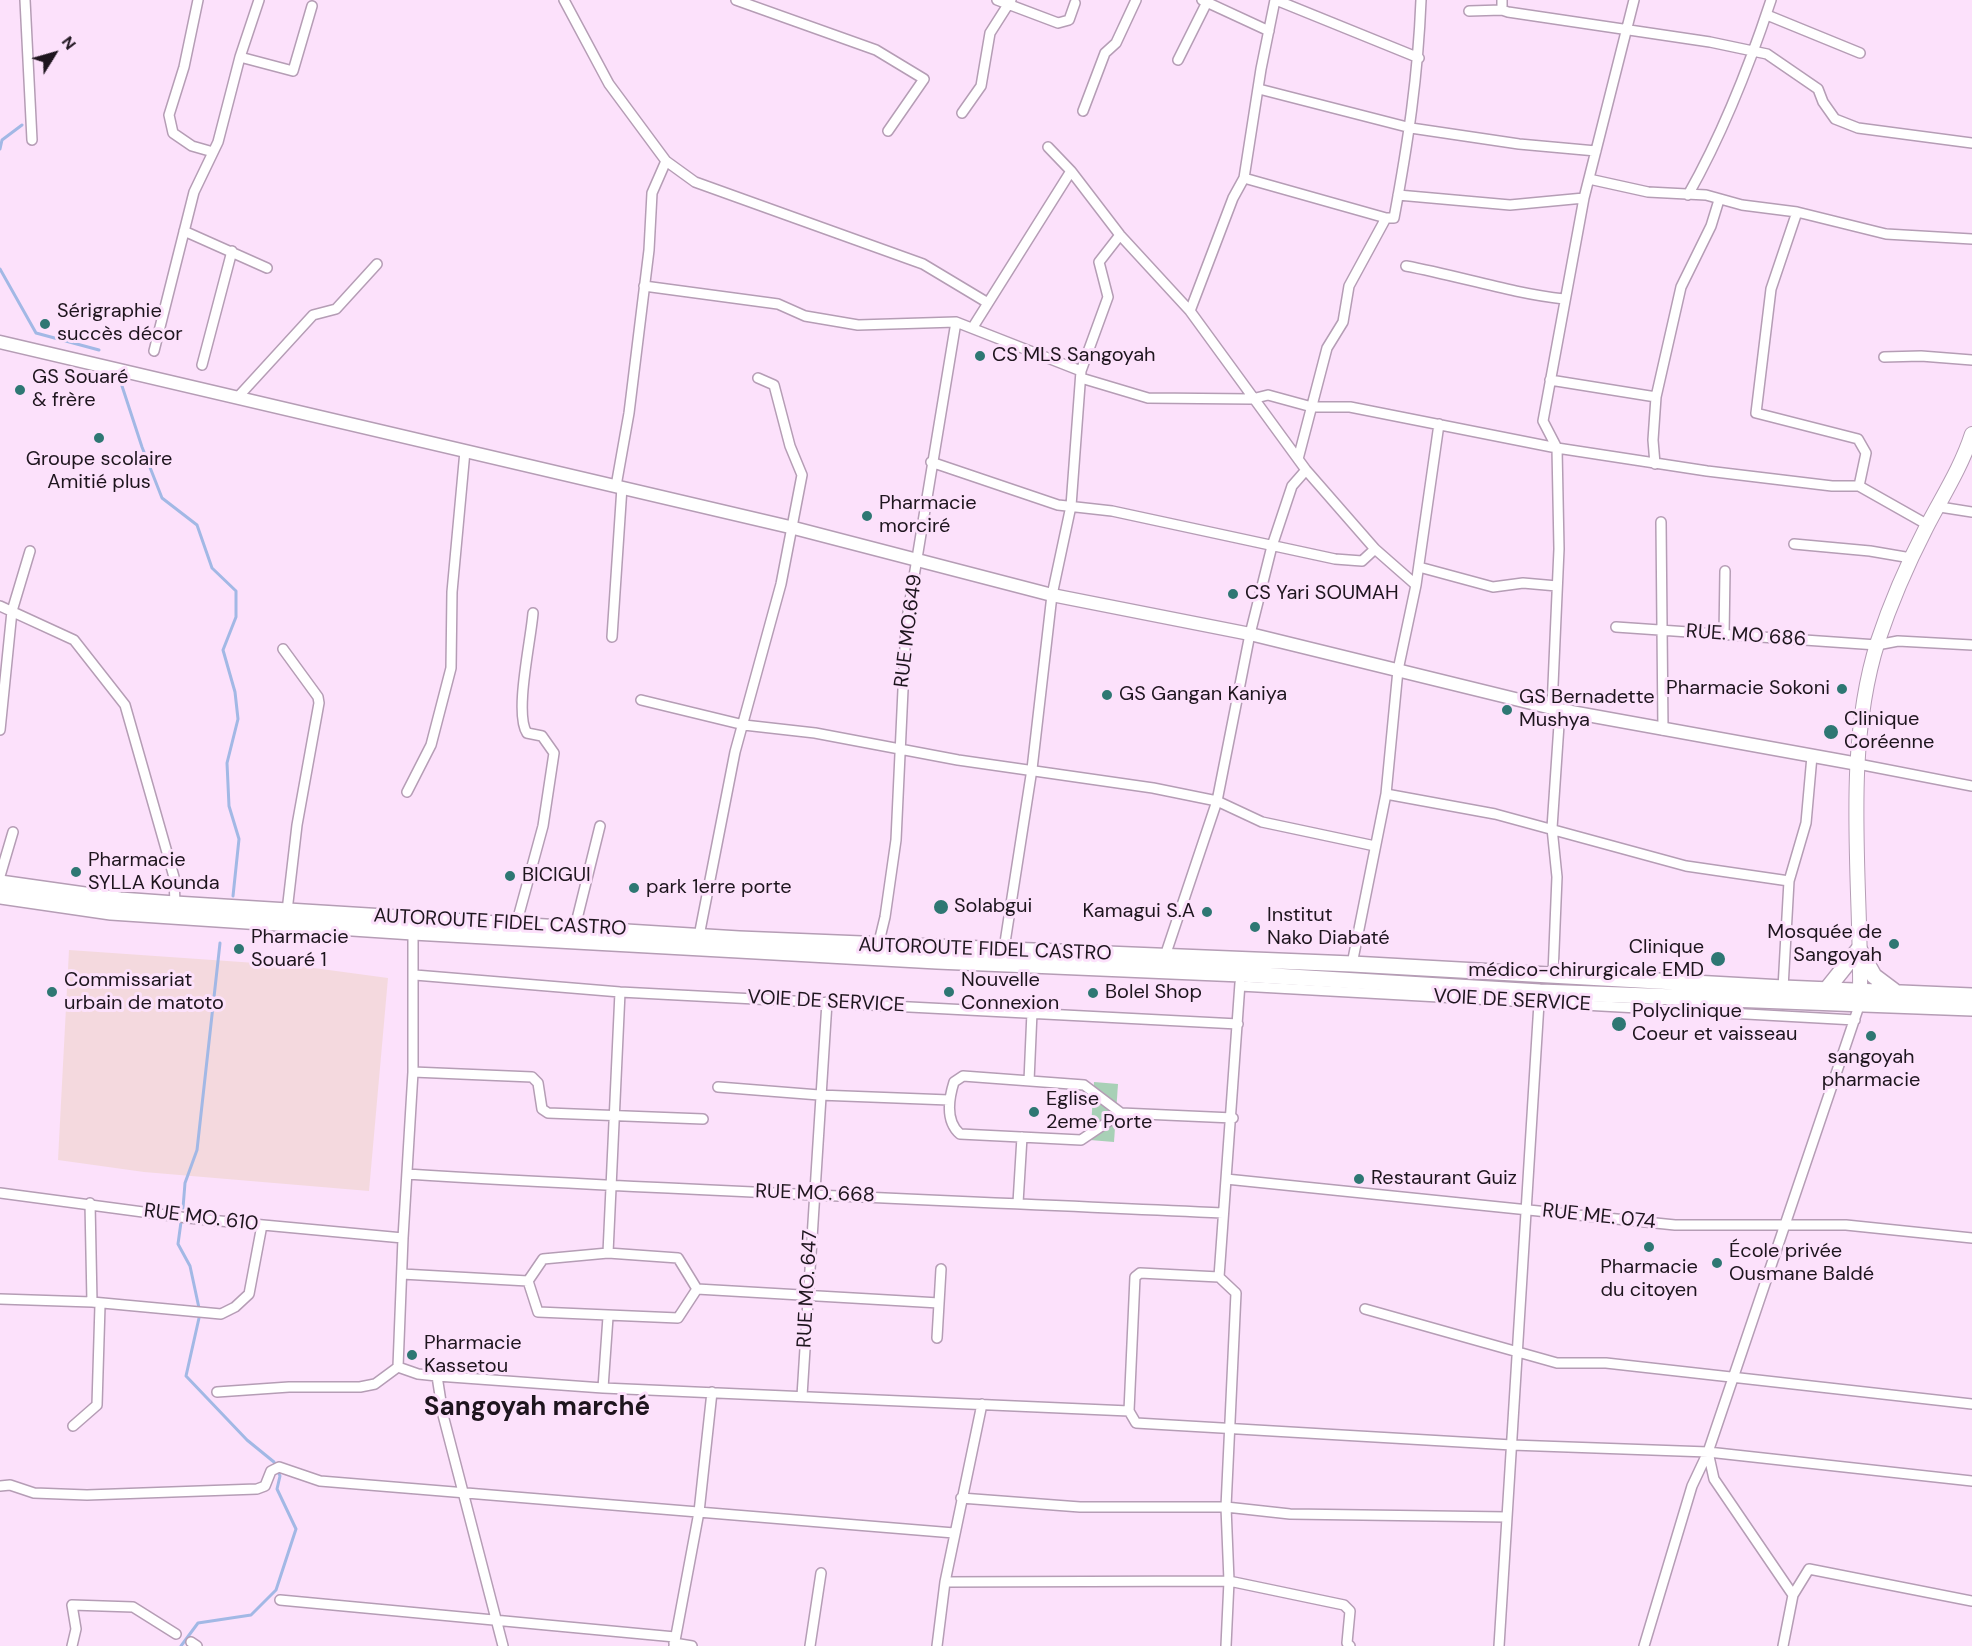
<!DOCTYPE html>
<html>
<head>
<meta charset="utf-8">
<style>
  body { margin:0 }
  #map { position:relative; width:1972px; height:1646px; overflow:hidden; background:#fce1fb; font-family:"DM Sans",sans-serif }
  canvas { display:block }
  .north { position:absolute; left:24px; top:24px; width:60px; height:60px; -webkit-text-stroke:4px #fce1fb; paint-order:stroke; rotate:53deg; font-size:16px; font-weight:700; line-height:24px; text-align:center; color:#1e151e }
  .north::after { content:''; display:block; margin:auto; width:21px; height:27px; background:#1e151e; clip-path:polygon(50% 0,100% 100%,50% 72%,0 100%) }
</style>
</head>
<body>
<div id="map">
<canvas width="1972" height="1646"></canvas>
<div class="north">N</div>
</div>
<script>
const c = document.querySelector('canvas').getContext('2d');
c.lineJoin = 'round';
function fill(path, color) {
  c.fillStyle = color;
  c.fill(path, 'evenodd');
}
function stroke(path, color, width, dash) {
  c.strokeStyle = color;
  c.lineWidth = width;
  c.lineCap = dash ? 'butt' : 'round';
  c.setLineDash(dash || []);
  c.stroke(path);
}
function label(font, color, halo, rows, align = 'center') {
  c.font = font + ' "DM Sans",sans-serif';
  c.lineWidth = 6;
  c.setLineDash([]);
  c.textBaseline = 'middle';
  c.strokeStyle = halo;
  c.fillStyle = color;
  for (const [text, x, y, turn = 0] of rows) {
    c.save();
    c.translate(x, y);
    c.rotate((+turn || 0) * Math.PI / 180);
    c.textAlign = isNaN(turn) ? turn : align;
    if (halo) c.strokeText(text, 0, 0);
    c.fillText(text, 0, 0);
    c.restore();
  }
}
const industrial = new Path2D(`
  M69,950l230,16 89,12 -19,213 -225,-19 -86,-12z`);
const green = new Path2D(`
  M1094,1082l24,2 -4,58 -24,-2z`);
const stream = new Path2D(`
  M0,149l2,-9 20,-15
  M0,269l36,64 63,17
  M122,386l20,61 20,51 35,27 15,43 24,23v26l-13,33 12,42 3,27 -11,44 2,43 10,33 -6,57
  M183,1208l2,-25 12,-33 23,-207
  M181,1222l-3,22 12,22 9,42
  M181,1646l17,-23 53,-8 25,-25 20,-61 -19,-40 3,-13 -6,-14 -27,-22 -61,-64 13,-58`);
const minor = new Path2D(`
  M25,0l7,140
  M198,0l-14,67 -15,48 4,18 19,13 21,6
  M564,0l45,84 57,77 29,21 228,82 65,39
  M736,0l140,50 48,29 -36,52
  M997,0l61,23 11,-3 6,-17
  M1202,0l67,31
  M1276,0l143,58
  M1502,0v10l6,2 202,30 57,12 51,35 5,13 12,17 23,9 114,15
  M1469,11l33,-1
  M1767,15l93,38
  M240,57l53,14 19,-65
  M1178,60l29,-58
  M1259,89l152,39 108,16 77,7
  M1083,111l22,-58 11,-10 20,-43
  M962,113l19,-27 9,-53 21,-33
  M1048,147l23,24 49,64 70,76 116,159 69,79 41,36
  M1244,178l142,40h8c14,-75 24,-142 27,-218
  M1589,179l59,13 58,3 36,10 55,7 89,22 86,5
  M1398,195l112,10 74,-7
  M1688,195c35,-62 61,-128 83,-195
  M1797,212l-26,77 -15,124 102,26 8,14 -7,33
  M184,231l83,37
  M1406,266c54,10 104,27 158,33
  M644,286l134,18 27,12 53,9 98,-3
  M1190,311l43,-113 11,-20 17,-109 14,-69
  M973,327l98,-156
  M154,351l40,-159 24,-50 22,-85 19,-57
  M1884,357l37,-1 51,4
  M202,365l30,-114
  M1081,378l67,20 104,1 16,-4 44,12h38l207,41 150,23 125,15h27l69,39
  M1550,380l106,17 25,-110 30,-61 8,-26
  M237,398l76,-83 23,-6 41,-45
  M1298,459l29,-111 16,-26 6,-36 37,-68
  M931,462l127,43 54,6 223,48 27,2 13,-12
  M1655,464l-2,-24 3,-43
  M616,486l13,-73 20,-163 3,-57 14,-32
  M1940,507l32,5
  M1661,522l2,208
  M1794,544l76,7 41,7
  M1419,567l74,20 30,-4 34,3
  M0,606l74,34 51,65 49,172 1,27
  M1616,627l261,18 21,-4 74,4
  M1724,636l1,-65
  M612,637l10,-150
  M283,649l35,48 1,6 -22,122 -10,86
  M641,700l103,25 71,8 143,27 195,28 64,13 45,21 113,24
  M1552,708l7,-159 -2,-101 -14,-27 41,-223 50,-198
  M0,730l12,-119 18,-60
  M1858,764l114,22
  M407,792l24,-47 20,-77 1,-76 13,-141
  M1386,794l109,20 191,52 103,15 -6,107
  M0,876l13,-44
  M1789,881l17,-58 6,-67
  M516,925l27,-99 11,-73 -12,-17 -15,-3c-13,-19 4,-93 6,-120
  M575,927l25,-101
  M413,932v140l-10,166 -5,129 20,7 19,2 6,39 60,231
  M699,936l36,-184 46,-168 21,-109 -12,-29 -16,-61 -16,-7
  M878,946l7,-29 11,-77 10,-215 50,-303 125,49
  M1004,949l28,-180 20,-174 19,-89 10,-135 27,-74 -9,-35 21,-27
  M1165,956l52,-155 33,-167 22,-88 20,-60 14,-16
  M1352,964l34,-170 12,-124 18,-85 23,-161
  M1553,974l4,-97 -5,-49 8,-118
  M415,975l205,17 618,32
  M1240,986l615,34
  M413,1072l119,5 6,6 4,26 6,4 155,6
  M1029,1081l3,-69
  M718,1087l101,8 130,5
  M1121,1113l-37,-28 -121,-9 -9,6c-5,16 -9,39 6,52l121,6 40,-27 112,5
  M407,1174c272,17 544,26 816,39
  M1226,1179l449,46h171l126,13
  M0,1193l188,25 215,20
  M90,1203l2,99
  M1018,1203l4,-66
  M608,1253l12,-261
  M402,1274l126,7 15,-22 65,-6 70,5 19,31
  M1219,1277l21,-294
  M528,1281l10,31 140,6 19,-29 242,14
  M0,1299l92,3 129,12 14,-7 14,-13 13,-69
  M1365,1309l192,54h49l366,41
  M937,1338l4,-69
  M437,1376l166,12 526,23 6,-134 5,-4 79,4 17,16 -10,214 3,74 -3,65
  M603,1388l5,-71
  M217,1392l72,-5h71l15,-3 23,-17
  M802,1396l25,-394
  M1129,1411l7,12 376,22 196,7 264,29
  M73,1426l24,-21 3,-100
  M1708,1452l6,27 79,116 -10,51
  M0,1486l10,-1 24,8 53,2 170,-6 8,-3 6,-15 8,-4 41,14 634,52
  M961,1498l119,9h146l64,7 217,3
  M945,1582l284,-1 115,24 6,6 -3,32 3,3
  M1793,1595l16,-26 163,32
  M280,1600l395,37
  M191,1642l6,4
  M674,1643l18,3
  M72,1646l4,-17 -4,-24 61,2 43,27
  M674,1646l25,-134 13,-120
  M810,1646l11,-73
  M937,1646l8,-64 37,-178
  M1499,1646l40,-643
  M1644,1646l48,-160 16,-34 152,-449`);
const tertiary = new Path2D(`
  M0,342l794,186 258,67 198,39 310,76 298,54`);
const secondary = new Path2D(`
  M1860,1000c2,-116 -18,-246 18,-359 13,-39 29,-76 48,-113 16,-31 35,-60 46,-94`);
const trunk = new Path2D(`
  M0,883l120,17 55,4 564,35 613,25 431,24 189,8
  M0,896l111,16 302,20 524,29 304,13 299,18 432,16
  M1827,989l32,-40 15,27 20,15`);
const markers = [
  [45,324,6,"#2e7773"],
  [980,356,6,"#2e7773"],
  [20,390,6,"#2e7773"],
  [99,438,6,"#2e7773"],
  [867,516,6,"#2e7773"],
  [1233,594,6,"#2e7773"],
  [1842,689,6,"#2e7773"],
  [1107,695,6,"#2e7773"],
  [1507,710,6,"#2e7773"],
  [1831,732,8,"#2e7773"],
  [76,872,6,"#2e7773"],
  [510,876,6,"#2e7773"],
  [634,888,6,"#2e7773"],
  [941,907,8,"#2e7773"],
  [1207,912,6,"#2e7773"],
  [1255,927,6,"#2e7773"],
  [1894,944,6,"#2e7773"],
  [239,949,6,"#2e7773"],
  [1718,959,8,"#2e7773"],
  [52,992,6,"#2e7773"],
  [949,992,6,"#2e7773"],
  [1093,993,6,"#2e7773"],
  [1619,1024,8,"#2e7773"],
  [1871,1036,6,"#2e7773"],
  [1034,1112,6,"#2e7773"],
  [1359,1179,6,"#2e7773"],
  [1649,1247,6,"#2e7773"],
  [1717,1263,6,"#2e7773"],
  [412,1355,6,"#2e7773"]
];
const poiNames = [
  ["Sérigraphie",57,312],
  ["succès décor",57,335],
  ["CS MLS Sangoyah",992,356],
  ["GS Souaré",32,378],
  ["& frère",32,401],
  ["Groupe scolaire",99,460,"center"],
  ["Amitié plus",99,483,"center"],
  ["Pharmacie",879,504],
  ["morciré",879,527],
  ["CS Yari SOUMAH",1245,594],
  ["Pharmacie Sokoni",1830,689,"right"],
  ["GS Gangan Kaniya",1119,695],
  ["GS Bernadette",1519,698],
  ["Mushya",1519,721],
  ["Clinique",1844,720],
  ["Coréenne",1844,743],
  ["Pharmacie",88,861],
  ["SYLLA Kounda",88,884],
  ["BICIGUI",522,876],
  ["park 1erre porte",646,888],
  ["Solabgui",954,907],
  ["Kamagui S.A",1195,912,"right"],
  ["Institut",1267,916],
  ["Nako Diabaté",1267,939],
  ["Mosquée de",1882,933,"right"],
  ["Sangoyah",1882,956,"right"],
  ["Pharmacie",251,938],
  ["Souaré 1",251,961],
  ["Clinique",1704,948,"right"],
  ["médico-chirurgicale EMD",1704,971,"right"],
  ["Commissariat",64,981],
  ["urbain de matoto",64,1004],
  ["Nouvelle",961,981],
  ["Connexion",961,1004],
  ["Bolel Shop",1105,993],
  ["Polyclinique",1632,1012],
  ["Coeur et vaisseau",1632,1035],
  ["sangoyah",1871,1058,"center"],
  ["pharmacie",1871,1081,"center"],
  ["Eglise",1046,1100],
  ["2eme Porte",1046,1123],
  ["Restaurant Guiz",1371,1179],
  ["École privée",1729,1252],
  ["Ousmane Baldé",1729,1275],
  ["Pharmacie",1649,1268,"center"],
  ["du citoyen",1649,1291,"center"],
  ["Pharmacie",424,1344],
  ["Kassetou",424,1367]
];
const streetNames = [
  ["RUE MO.649",909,631,-83],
  ["RUE. MO 686",1746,636,4],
  ["AUTOROUTE FIDEL CASTRO",500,923,3],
  ["AUTOROUTE FIDEL CASTRO",985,950,2],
  ["VOIE DE SERVICE",1512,1001,3],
  ["VOIE DE SERVICE",826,1002,3],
  ["RUE MO. 668",815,1194,2],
  ["RUE ME. 074",1599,1217,6],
  ["RUE MO. 610",201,1218,7],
  ["RUE MO. 647",808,1289,-87]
];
const districtNames = [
  ["Sangoyah marché",537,1408]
];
fill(industrial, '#f4d9de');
fill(green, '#a8d0b6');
stroke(stream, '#a2b8e5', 3);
stroke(minor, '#b59db5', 12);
stroke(tertiary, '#b59db5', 15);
stroke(secondary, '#b59db5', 16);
stroke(trunk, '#b59db5', 18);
stroke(minor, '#fff', 9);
stroke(tertiary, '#fff', 12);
stroke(secondary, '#fff', 14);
stroke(trunk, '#fff', 15);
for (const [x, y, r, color] of markers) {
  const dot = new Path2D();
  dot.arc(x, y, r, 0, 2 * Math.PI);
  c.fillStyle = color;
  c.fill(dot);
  stroke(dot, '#fce1fb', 2);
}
label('20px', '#1e151e', '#fce1fb', poiNames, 'left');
label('20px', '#1e151e', '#fce1fb', streetNames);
label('bold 26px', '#1e151e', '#fce1fb', districtNames);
</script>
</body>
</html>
